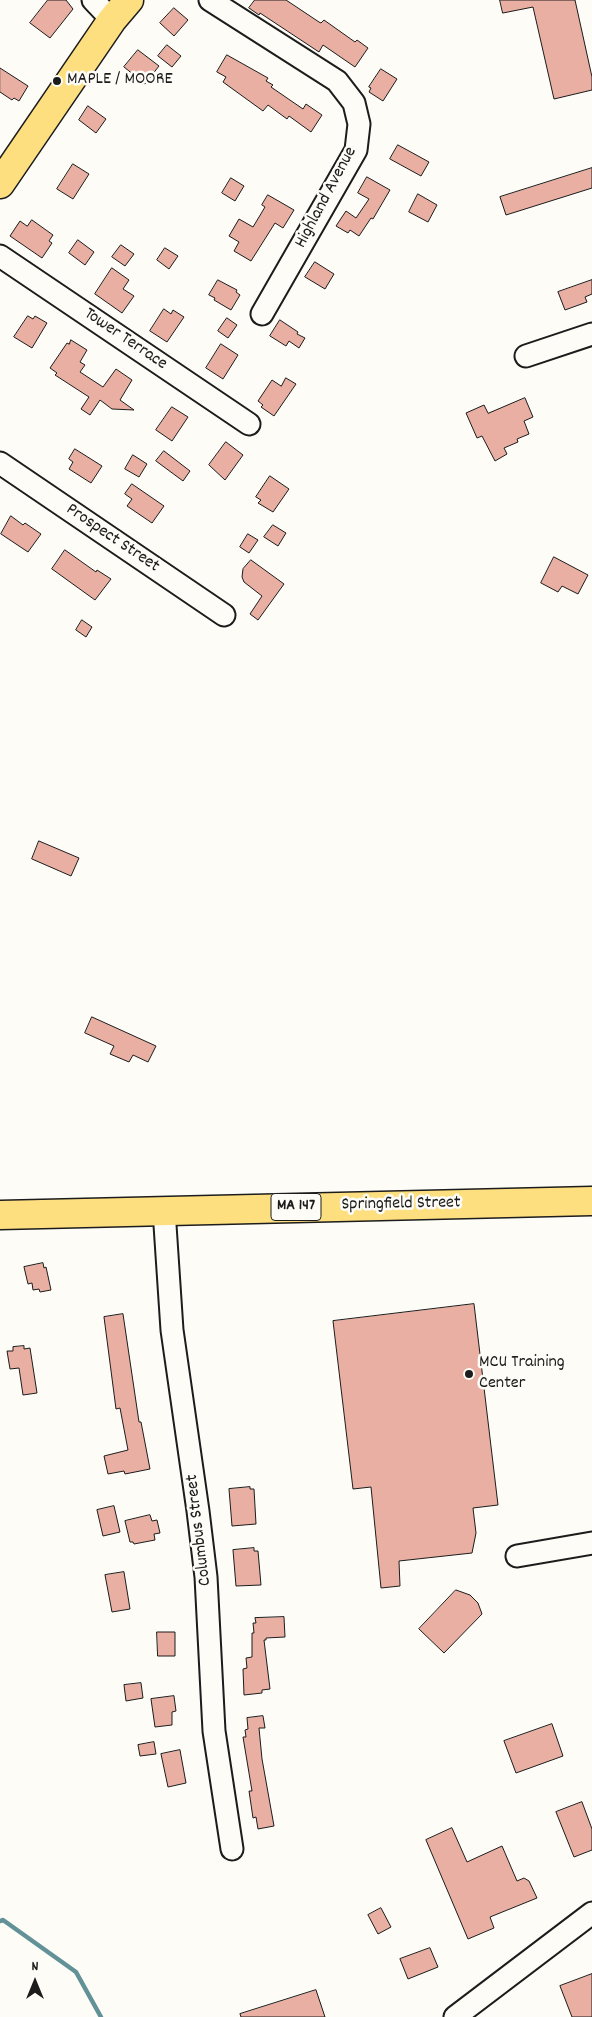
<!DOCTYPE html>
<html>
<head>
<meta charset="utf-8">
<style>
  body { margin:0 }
  #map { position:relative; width:592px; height:2017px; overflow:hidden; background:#fdfcf7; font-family:Dekko,sans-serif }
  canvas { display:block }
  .north { position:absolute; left:10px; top:1957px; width:50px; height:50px; -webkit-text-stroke:4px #fdfcf7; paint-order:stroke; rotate:0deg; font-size:14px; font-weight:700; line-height:20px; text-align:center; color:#1c1c1c }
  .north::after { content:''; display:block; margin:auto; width:18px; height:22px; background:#1c1c1c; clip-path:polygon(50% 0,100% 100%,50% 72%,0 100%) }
</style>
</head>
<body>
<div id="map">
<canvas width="592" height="2017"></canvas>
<div class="north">N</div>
</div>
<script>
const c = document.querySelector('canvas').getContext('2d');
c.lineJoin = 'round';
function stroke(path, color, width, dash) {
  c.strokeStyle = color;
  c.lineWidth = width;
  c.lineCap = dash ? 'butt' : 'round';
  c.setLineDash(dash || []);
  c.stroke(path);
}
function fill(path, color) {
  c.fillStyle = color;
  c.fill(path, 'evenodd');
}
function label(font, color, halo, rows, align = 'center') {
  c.font = font + ' Dekko,sans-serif';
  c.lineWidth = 5;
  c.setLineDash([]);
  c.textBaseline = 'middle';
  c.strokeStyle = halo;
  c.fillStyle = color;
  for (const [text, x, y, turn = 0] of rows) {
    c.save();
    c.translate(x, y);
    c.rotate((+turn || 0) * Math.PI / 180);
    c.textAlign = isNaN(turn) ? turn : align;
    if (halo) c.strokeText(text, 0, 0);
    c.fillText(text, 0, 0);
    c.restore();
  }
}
const stream = new Path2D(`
  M0,1921l3,-1 73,52 25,45`);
const building = new Path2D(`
  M48,0h18l7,9 -23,29 -20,-15z
  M255,0h31l33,22 2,1 3,-3 31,22 2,-2 11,8 -13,19 -32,-22 -4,7 -59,-39 -1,2 -10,-7z
  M500,0h75l17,77v13l-38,9 -21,-92 -30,6z
  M174,8l14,12 -14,16 -14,-13z
  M167,45l14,11 -9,11 -14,-11z
  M138,50l21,16 -14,18 -21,-17z
  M227,55l41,23 -2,3 7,4 -2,2 32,22 3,-5 16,11 -11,17 -22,-16 -2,3 -19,-14 -5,6 -40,-29 3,-5 -9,-5z
  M0,68l28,18 -9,15 -5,-3 -2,2 -12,-8z
  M381,69l16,10 -14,22 -14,-9 2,-4 -2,-1z
  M88,106l18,13 -10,14 -17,-13z
  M398,145l31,17 -8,14 -31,-17z
  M73,164l16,10 -16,25 -16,-10z
  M592,168v20l-86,27 -6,-18z
  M367,177l23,13 -17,29 -2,-1 -12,18 -9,-6 -2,3 -12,-7 10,-15 10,7 13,-19 -11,-6z
  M231,178l13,8 -9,15 -13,-8z
  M418,194l19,11 -9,17 -19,-10z
  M268,195l26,15 -11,18 -8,-5 -24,38 -17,-10 5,-9 -10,-6 10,-17 14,8 12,-20 -3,-2z
  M32,220l21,15 -4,6 3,2 -10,15 -32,-22 10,-15 7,5z
  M78,240l16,12 -9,13 -16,-12z
  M121,245l13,9 -9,12 -13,-9z
  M165,248l13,8 -9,13 -12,-9z
  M315,262l19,12 -9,15 -20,-12z
  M112,268l17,12 -6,9 11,7 -12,17 -27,-19z
  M218,280l19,10 -1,2 4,3 -9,15 -17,-10 1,-2 -6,-3z
  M592,280v14l-7,3 2,5 -22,8 -7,-18z
  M164,309l7,5 2,-4 11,7 -17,25 -17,-11z
  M28,316l5,3 2,-3 12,7 -15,25 -18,-11z
  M227,318l10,7 -9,13 -10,-7z
  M280,320l18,12 -1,2 8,4 -6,10 -10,-7 -3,5 -16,-10z
  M71,340l16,10 -7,12 5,3 -5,7 23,15 13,-18 16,11 -12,20 14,10 -22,-1 -12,-9 -10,15 -9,-6 8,-12 -34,-22 2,-2 -7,-5 17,-25 2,1z
  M221,344l17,11 -15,24 -17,-11z
  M286,378l10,6 -22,32 -13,-9 2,-2 -5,-4 14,-21 9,6z
  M525,398l8,19 -9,4 5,13 -12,5 1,3 -14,6 3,6 -12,7 -13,-25 -5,2 -11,-25 18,-8 4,8z
  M172,407l16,10 -16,24 -16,-11z
  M226,442l17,13 -18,25 -16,-15z
  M75,449l27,17 -11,17 -22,-14 4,-7 -4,-3z
  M164,451l26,20 -7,10 -27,-20z
  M133,455l14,9 -8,13 -14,-8z
  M270,476l19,13 -16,23 -15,-9 3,-3 -5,-3z
  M132,484l32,22 -12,17 -25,-17 5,-7 -7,-5z
  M11,516l12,9 2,-2 16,11 -13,18 -27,-18z
  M273,525l13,8 -8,13 -14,-9z
  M248,534l10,6 -9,13 -9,-6z
  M65,550l31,22 1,-2 14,9 -16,21 -43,-31z
  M554,557l34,18 -10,19 -16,-8 -4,6 -17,-9z
  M251,560l33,24 -26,36 -8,-6 12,-18 -18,-14 -2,-5 1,-8z
  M82,620l10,7 -6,10 -10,-7z
  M39,841l40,17 -8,18 -39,-17z
  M92,1017l64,29 -8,16 -15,-7 -4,7 -19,-8 4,-8 -29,-13z
  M43,1263l1,5 2,-1 5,23 -11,2 -1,-3 -6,1 -1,-7 -4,1 -4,-17z
  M474,1304l24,201 -25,3 3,25 -4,20 -73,8 1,25 -19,2 -10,-101 -18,2 -20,-168z
  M123,1314l16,108h2l9,47 -25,5 -1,-3 -16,3 -4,-18 24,-6 -8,-42 -4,1 -12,-92z
  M24,1346v3l6,-1 7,45 -14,2 -4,-27 -9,1 -3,-18h6v-4z
  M250,1487v2h4l2,35 -24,2 -3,-37z
  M114,1506l6,26 -17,4 -6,-26z
  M150,1515l2,6 5,-1 3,13 -6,1 1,6 -21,4 -1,-2h-3l-5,-21z
  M254,1548v3h4l3,34 -25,1 -3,-36z
  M124,1572l6,37 -18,3 -7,-37z
  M456,1590l14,5 8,8 4,11 -38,39 -25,-24z
  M284,1617l1,20 -19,1v2h-2l6,49 -8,1v3l-18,2 -1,-26 4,-1 -1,-10 6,-1v-24h2l-1,-10h3l-1,-5z
  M157,1632h18v24h-17z
  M141,1683l2,15 -17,3 -2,-16z
  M174,1696l2,15 -4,1v13l-17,2 -4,-28z
  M263,1716l2,12h-6l3,31 12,67 -16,3 -2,-12 -3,1 -4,-27h3l-9,-54h3l-1,-7 3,-1 -1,-11z
  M552,1724l11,32 -47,17 -12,-32z
  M154,1742l2,12 -16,2 -2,-11z
  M180,1750l6,33 -18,4 -7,-33z
  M582,1802l10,27v21l-18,7 -18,-45z
  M452,1828l15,34 35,-16 15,35 7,-3 5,3 8,17 -47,19 4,11 -26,11 -42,-99z
  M381,1908l10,19 -13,7 -10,-19z
  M430,1948l8,19 -30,12 -8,-20z
  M592,1974v43h-20l-12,-31z
  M316,1990l9,27h-84l-1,-3z`);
const minor = new Path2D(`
  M93,0l19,20
  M210,0l127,81 17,22 5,21 -3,26 -94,164
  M0,256l249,168
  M526,356l66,-22
  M0,463l224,152
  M164,1210l8,120 26,181 8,66 8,154 18,118
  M517,1556l75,-13
  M455,2017l137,-104`);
const major = new Path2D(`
  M0,184l112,-164 17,-20
  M0,1215l592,-14`);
const markers = [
  [57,81,5,"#1c1c1c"],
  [469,1374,5,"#1c1c1c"]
];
const shields = [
  [296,1207,50]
];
const shieldNames = [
  ["MA 147",296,1207]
];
const poiNames = [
  ["MAPLE / MOORE",67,81],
  ["MCU Training",479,1364],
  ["Center",479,1385]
];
const streetNames = [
  ["Highland Avenue",327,198,-62],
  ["Tower Terrace",125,340,34],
  ["Prospect Street",112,539,34],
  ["Springfield Street",401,1205,-1],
  ["Columbus Street",200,1530,-97]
];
stroke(stream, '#629298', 4.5);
fill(building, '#e8afa2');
stroke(building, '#1c1c1c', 1);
stroke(minor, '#1c1c1c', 25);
stroke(major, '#1c1c1c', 31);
stroke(minor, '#fdfcf7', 21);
stroke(major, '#fedf80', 28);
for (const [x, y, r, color] of markers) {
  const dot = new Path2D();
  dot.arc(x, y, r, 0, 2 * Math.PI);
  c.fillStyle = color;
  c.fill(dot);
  stroke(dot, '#fdfcf7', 2);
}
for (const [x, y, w] of shields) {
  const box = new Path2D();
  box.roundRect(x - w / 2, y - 13.5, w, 27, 4);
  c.fillStyle = '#fdfcf7';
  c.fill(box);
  stroke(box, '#1c1c1c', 1);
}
label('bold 16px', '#1c1c1c', null, shieldNames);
label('18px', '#1c1c1c', '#fdfcf7', poiNames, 'left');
label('18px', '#1c1c1c', '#fdfcf7', streetNames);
</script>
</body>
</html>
